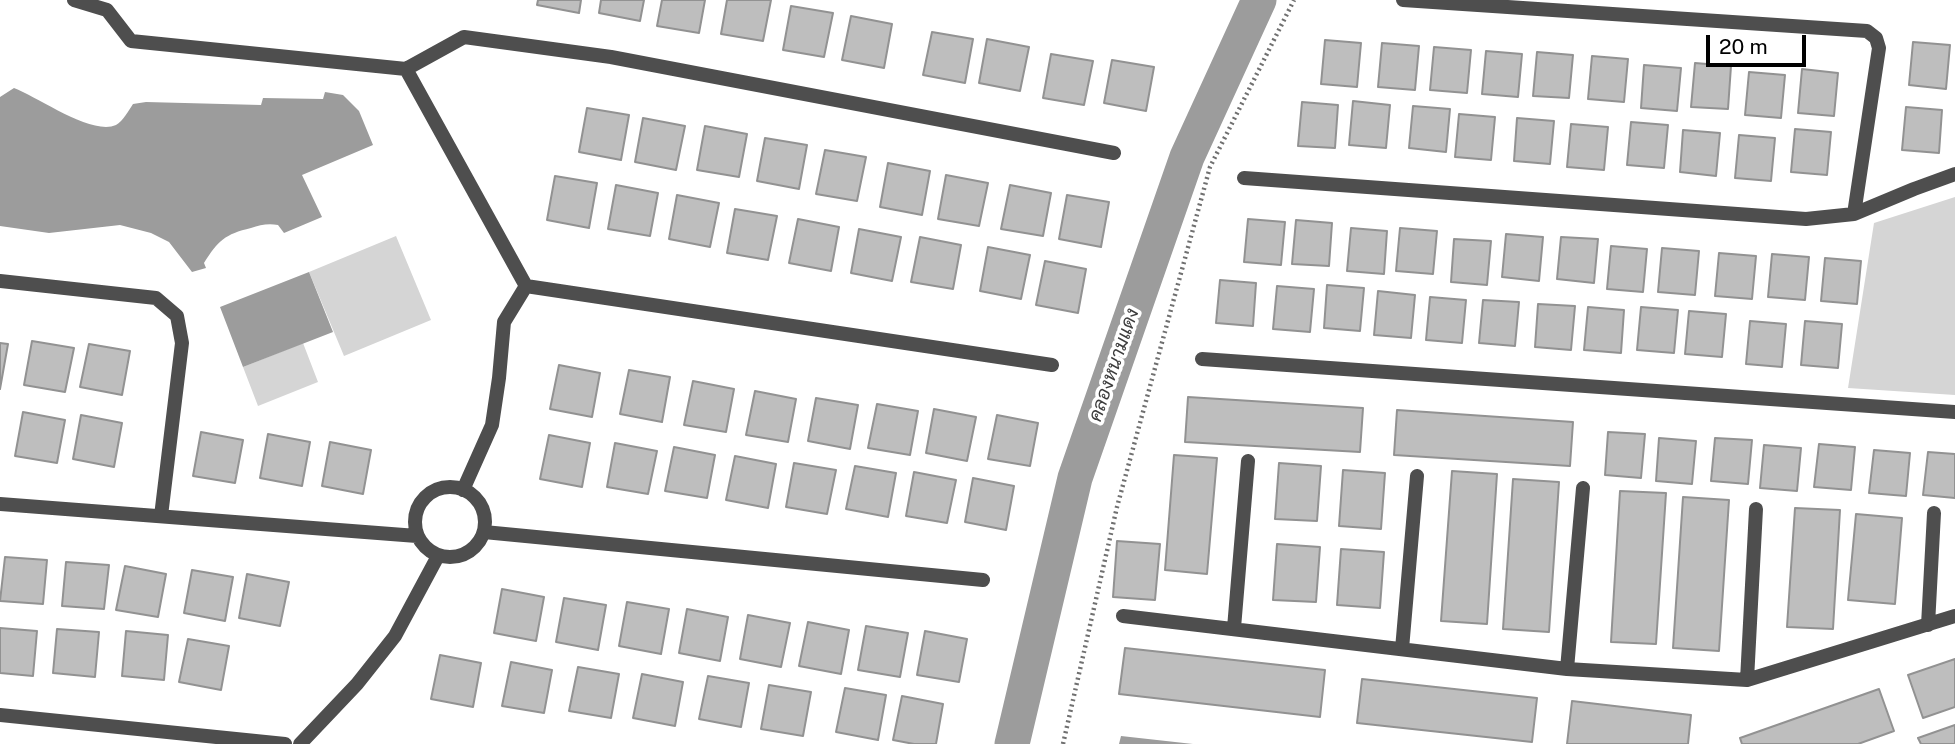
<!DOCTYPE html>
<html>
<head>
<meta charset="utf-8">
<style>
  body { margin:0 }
  #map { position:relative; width:1955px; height:744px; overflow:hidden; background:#fff; font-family:"Public Sans",sans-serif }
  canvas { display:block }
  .scale { position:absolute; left:1706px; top:35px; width:100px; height:32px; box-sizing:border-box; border:4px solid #000; border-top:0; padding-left:9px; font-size:21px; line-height:24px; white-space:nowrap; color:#000; -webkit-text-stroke:5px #fff; paint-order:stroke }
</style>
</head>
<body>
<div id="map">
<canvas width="1955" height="744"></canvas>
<div class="scale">20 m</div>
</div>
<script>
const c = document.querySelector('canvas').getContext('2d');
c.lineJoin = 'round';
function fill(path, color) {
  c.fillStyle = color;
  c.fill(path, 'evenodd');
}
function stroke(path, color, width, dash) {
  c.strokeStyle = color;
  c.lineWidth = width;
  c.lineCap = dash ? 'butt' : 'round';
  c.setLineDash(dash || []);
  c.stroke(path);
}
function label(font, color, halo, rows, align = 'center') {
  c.font = font + ' "Public Sans",Sarabun,sans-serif';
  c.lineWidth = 7;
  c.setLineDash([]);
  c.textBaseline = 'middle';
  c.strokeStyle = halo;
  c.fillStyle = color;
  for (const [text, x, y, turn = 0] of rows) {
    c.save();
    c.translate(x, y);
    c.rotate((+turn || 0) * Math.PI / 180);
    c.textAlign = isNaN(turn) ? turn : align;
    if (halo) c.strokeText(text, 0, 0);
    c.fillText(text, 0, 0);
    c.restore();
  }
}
const green = new Path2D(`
  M1955,197v198l-107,-7 26,-165z
  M396,236l35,84 -87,36 -35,-84z
  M303,343l15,39 -60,24 -15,-39z`);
const water = new Path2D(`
  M14,88c24,9 78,48 102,37 7,-4 13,-15 17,-21l13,-2 115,3 2,-7 60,1 2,-7 18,3 16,16 14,34 -71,30 20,42 -38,16 -6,-8c-10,-2 -18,0 -27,3 -26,6 -33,13 -47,35l2,5 -14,4 -23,-30 -18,-9 -31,-8 -71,8 -49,-7v-129z
  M309,272l24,60 -90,35 -23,-60z
  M1121,736l72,8h-74z`);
const canal = new Path2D(`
  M1012,744l63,-266 112,-321 72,-157`);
const building = new Path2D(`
  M538,0h43l-2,13 -42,-8z
  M601,0h43l-4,21 -41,-8z
  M662,0h43l-6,33 -42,-7z
  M727,0h44l-8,41 -42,-7z
  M791,6l42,7 -9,44 -41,-7z
  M851,16l41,8 -8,44 -42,-8z
  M932,32l41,7 -8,44 -42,-8z
  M987,39l42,8 -9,44 -41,-8z
  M1325,40l36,3 -4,44 -36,-3z
  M1913,42l37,3 -4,44 -37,-4z
  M1382,43l37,3 -4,44 -37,-3z
  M1434,47l37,3 -4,43 -37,-3z
  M1486,51l36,3 -4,43 -36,-3z
  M1537,52l36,3 -4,43 -36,-2z
  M1051,54l42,7 -9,44 -41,-7z
  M1592,56l36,3 -4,43 -36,-3z
  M1112,60l42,7 -8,44 -42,-8z
  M1695,63l36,3 -3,43 -37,-2z
  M1644,65l37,3 -4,43 -36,-3z
  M1802,69l36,4 -4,43 -36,-3z
  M1749,72l36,3 -4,43 -36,-3z
  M1353,101l37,4 -4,43 -37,-3z
  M1302,102l36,3 -3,43 -37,-2z
  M1413,106l37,3 -4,43 -37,-4z
  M1906,107l36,3 -3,43 -37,-3z
  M587,108l42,7 -8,45 -42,-8z
  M1459,114l36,3 -4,43 -36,-3z
  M643,118l42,8 -9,44 -41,-8z
  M1517,118l37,3 -4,43 -36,-3z
  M1631,122l37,3 -4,43 -37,-3z
  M1571,124l37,3 -4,43 -37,-3z
  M705,126l42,8 -8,43 -42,-7z
  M1795,129l36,3 -4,43 -36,-3z
  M1683,130l37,3 -4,43 -36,-4z
  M1739,135l36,3 -4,43 -36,-3z
  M765,138l42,7 -8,44 -42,-8z
  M825,150l41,7 -9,44 -41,-7z
  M888,163l42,8 -8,44 -42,-8z
  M946,175l42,8 -9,43 -41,-7z
  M555,176l42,7 -8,45 -42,-8z
  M616,185l42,8 -8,43 -42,-7z
  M1010,185l41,8 -8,43 -42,-7z
  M677,195l42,8 -9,44 -41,-8z
  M1067,195l42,7 -8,45 -42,-8z
  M735,209l42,7 -9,44 -41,-7z
  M798,219l41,8 -8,44 -42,-8z
  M1248,219l37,3 -4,43 -37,-3z
  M1296,220l36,3 -3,43 -37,-2z
  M1351,228l36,3 -3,43 -37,-3z
  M1400,228l37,3 -4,43 -37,-3z
  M859,229l42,8 -9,44 -41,-8z
  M1506,234l37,3 -4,44 -37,-4z
  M920,237l41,8 -8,44 -42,-7z
  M1561,237l37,2 -4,44 -37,-4z
  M1454,239l37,2 -4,44 -36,-3z
  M1611,246l36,3 -4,43 -36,-3z
  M988,247l42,8 -9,44 -41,-8z
  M1662,248l37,3 -4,44 -37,-3z
  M1719,253l37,3 -4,43 -37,-3z
  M1772,254l37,3 -4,43 -37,-3z
  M1825,258l36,3 -4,43 -36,-3z
  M1045,261l41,8 -8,44 -42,-8z
  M1220,280l36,3 -3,43 -37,-3z
  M1327,285l37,3 -4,43 -36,-3z
  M1277,286l37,3 -4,43 -37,-3z
  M1378,291l37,4 -4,43 -37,-3z
  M1430,297l36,3 -4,43 -36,-3z
  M1483,300l36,2 -4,44 -36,-3z
  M1538,304l37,2 -4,44 -36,-3z
  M1588,307l36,3 -3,43 -37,-3z
  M1641,307l37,3 -4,43 -37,-3z
  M1689,311l37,3 -4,43 -37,-3z
  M1750,321l36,3 -4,43 -36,-3z
  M1805,321l37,3 -4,44 -37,-3z
  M32,341l42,7 -9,44 -41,-7z
  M0,343l8,1 -8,45z
  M89,344l41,7 -8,44 -42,-8z
  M559,365l41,8 -8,44 -42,-8z
  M629,370l41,7 -8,45 -42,-8z
  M693,381l41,8 -8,43 -42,-7z
  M755,391l41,8 -8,43 -42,-7z
  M1188,397l175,11 -3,44 -175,-10z
  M816,398l42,7 -8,44 -42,-8z
  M877,404l41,7 -8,44 -42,-7z
  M934,409l42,8 -9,44 -41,-8z
  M1397,410l176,12 -3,44 -176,-11z
  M23,412l42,8 -8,43 -42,-7z
  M81,415l41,8 -8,44 -41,-8z
  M997,415l41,8 -8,43 -42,-7z
  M201,432l42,8 -8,43 -42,-7z
  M1608,432l37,2 -4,44 -36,-3z
  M268,434l42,8 -8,44 -42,-8z
  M549,435l41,8 -8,44 -42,-8z
  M1659,438l37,3 -4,43 -36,-3z
  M1715,438l37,2 -4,44 -37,-3z
  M330,442l41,8 -8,44 -41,-8z
  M615,443l42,8 -9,43 -41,-7z
  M1819,444l36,3 -4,43 -37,-3z
  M1764,445l37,3 -4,43 -37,-3z
  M674,447l41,8 -8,43 -42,-7z
  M1874,450l36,3 -4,43 -37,-3z
  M1928,452l27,2v44l-32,-3z
  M1174,455l43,3 -10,116 -42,-4z
  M735,456l41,8 -8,44 -42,-8z
  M794,463l42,7 -9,44 -41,-7z
  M1279,463l42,3 -4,55 -42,-2z
  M855,466l41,7 -8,44 -42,-8z
  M1343,470l42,3 -4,56 -42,-3z
  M1452,471l45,3 -10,150 -46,-3z
  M914,472l42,8 -9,43 -41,-7z
  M973,478l41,8 -8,44 -41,-8z
  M1513,479l46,3 -10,150 -46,-3z
  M1620,491l46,2 -10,151 -45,-2z
  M1683,497l46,3 -10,151 -46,-3z
  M1795,508l45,2 -7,119 -46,-2z
  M1856,514l46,4 -7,86 -47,-4z
  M1117,541l43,3 -5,56 -42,-3z
  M1277,544l43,3 -4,55 -43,-2z
  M1341,549l43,3 -4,56 -43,-3z
  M5,557l42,3 -4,44 -43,-3z
  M66,562l43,3 -5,44 -42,-3z
  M125,566l41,8 -8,43 -42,-7z
  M192,570l41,7 -8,44 -41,-8z
  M247,574l42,8 -9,44 -41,-8z
  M502,589l42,8 -8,44 -42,-8z
  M564,598l42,7 -8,45 -42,-8z
  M627,602l42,7 -8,45 -42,-8z
  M687,609l41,8 -8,44 -41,-8z
  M748,615l42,8 -9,44 -41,-8z
  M808,622l41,8 -8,44 -42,-8z
  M866,626l42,7 -8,44 -42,-7z
  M0,628l37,3 -4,45 -33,-3z
  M57,629l42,3 -4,45 -42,-4z
  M126,631l42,4 -4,45 -42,-4z
  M925,631l42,8 -8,43 -42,-7z
  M188,639l41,7 -8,44 -42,-8z
  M1125,648l200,22 -5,47 -201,-23z
  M440,655l41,8 -8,44 -42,-8z
  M1955,659v48l-32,11 -15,-43z
  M511,662l41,8 -8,43 -42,-7z
  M578,667l41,7 -8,44 -42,-7z
  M642,674l41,8 -8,44 -42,-8z
  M708,676l41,7 -8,44 -42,-8z
  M1362,679l175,19 -5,44 -175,-19z
  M769,685l42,7 -8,44 -42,-7z
  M845,688l41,7 -8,45 -42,-8z
  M1879,689l15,42 -36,13h-116l-2,-6z
  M902,696l41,8 -7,40h-22l-21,-4z
  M1572,701l119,14 -3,29h-121z
  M1955,725v19h-34l-3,-6z`);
const path = new Path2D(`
  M1063,744l54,-237 93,-340 84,-167`);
const minor = new Path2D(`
  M74,0l33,10 24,31 275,28
  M1403,0l464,31 9,7 3,10 -25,166
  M1244,178l562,41 48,-5 60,-25 41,-15
  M0,281l156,17 21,18 5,27 -21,173
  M526,286l526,79
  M1202,359l753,53
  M415 522a35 35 0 1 1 70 0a35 35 0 1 1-70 0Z
  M463,490l29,-65 7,-47 5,-56 22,-36 -120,-217 58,-32 147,20 503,96
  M0,504l417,32
  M484,532l499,48
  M1123,616l444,53 180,11 208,-64
  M1928,625l6,-112
  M1234,628l14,-167
  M1402,649l15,-173
  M1567,669l16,-181
  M1747,680l9,-171
  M0,715l285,29
  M300,744l57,-60 38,-48 43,-80`);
const waterNames = [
  ["คลองหนามแดง",1114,365,-71]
];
fill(green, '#d5d5d5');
fill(water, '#9c9c9c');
stroke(canal, '#9c9c9c', 35);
fill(building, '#bebebe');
stroke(building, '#929292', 2);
stroke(path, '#707070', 4.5, [2, 3.5]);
stroke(minor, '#4e4e4e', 14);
label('italic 19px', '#3d3d3d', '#fff', waterNames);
</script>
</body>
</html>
